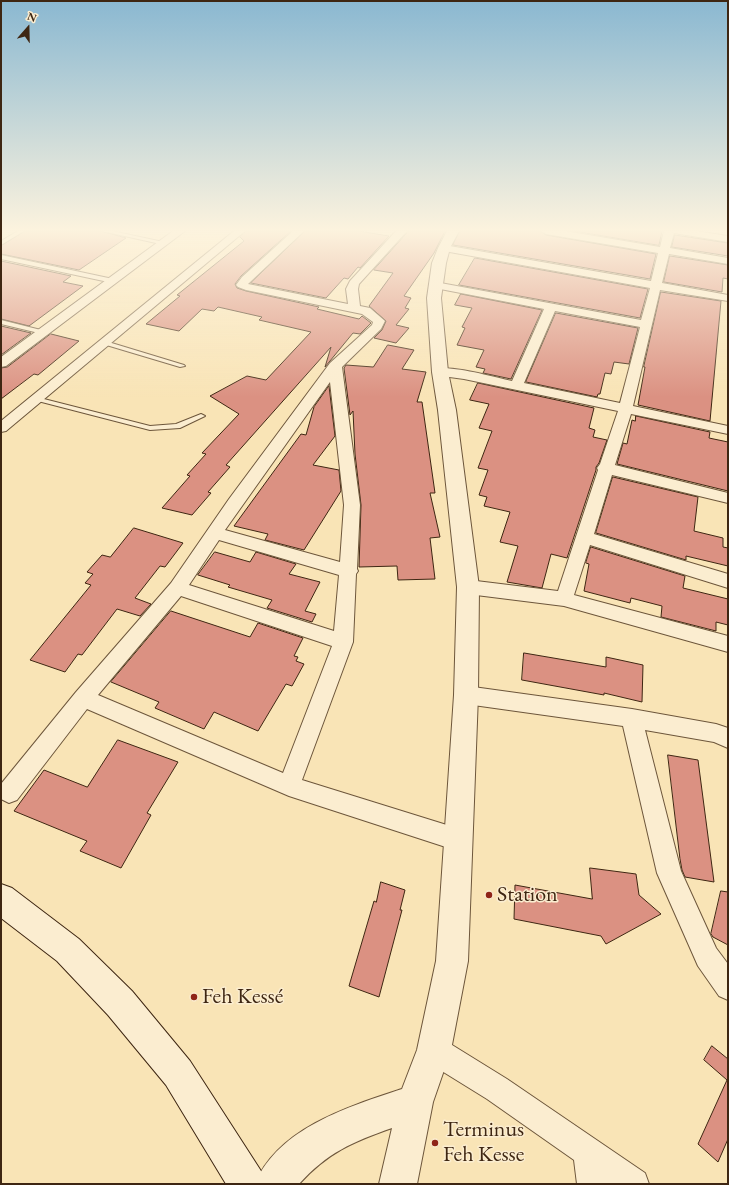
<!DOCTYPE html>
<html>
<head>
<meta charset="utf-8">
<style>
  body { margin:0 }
  #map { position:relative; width:729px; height:1185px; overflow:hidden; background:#f9e4b6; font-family:"EB Garamond",serif }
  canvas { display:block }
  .frame { position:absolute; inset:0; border:2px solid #3e2612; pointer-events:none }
  .north { position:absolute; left:8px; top:8px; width:40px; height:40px; -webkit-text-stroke:3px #fbedd0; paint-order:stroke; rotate:20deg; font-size:11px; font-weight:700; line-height:16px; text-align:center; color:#3e2612 }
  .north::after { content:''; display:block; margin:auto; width:14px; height:18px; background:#3e2612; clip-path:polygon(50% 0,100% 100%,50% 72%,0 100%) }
</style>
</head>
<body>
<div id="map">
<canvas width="729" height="1185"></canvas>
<div class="frame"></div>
<div class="north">N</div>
</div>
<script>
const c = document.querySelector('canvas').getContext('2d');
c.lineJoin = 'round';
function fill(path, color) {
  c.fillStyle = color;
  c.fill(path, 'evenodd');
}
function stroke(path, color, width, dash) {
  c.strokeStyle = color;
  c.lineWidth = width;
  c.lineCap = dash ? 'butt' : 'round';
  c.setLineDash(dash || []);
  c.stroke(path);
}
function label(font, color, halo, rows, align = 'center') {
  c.font = font + ' "EB Garamond",serif';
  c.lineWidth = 3;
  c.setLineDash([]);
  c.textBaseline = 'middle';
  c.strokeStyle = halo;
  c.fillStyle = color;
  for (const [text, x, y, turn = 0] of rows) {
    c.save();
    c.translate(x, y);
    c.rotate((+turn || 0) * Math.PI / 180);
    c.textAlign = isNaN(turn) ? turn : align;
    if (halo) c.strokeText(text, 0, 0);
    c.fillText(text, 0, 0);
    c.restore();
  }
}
const building = new Path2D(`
  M25,231h76l25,7 -47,32 -78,-16v-8z
  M246,231h45l-50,45 -6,8 2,4 9,3 73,16 -2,2 42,10 3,-3 9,7 -11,11 -7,-1 -28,34 6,-20 -105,118 4,2 -22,25 3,1 -19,22 -30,-7 28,-32 -3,-1 19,-21 -4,-1 37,-39 -29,-18 37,-20 19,4 45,-48 -52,-12 3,-3 -44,-10 -4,4 -12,-2 -23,22 -33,-7 34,-28 -3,-1 67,-54 -4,-4z
  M305,231h54l30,5 -29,32 -2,-1 -10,12 -4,-1 -18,20 -75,-15z
  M409,231h36l-11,22 -30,43 7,2 -6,10 4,1 -13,16 13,3 -13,15 -22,-5 8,-8 4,-9 -17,-15 24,-33 -19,-3z
  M460,231h80l6,4 110,19 -6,25 -197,-34z
  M574,231h88l-3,14z
  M675,235l53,8v13l-56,-9z
  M670,256l58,9v14l-5,-1 -1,14 -58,-10z
  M475,258l173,31 -8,29 -181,-33z
  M1,261l70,15 -8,6 20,4 -54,40 -28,-7z
  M661,292l60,9 -11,120 -72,-16 7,-38h-1z
  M461,294l81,16 -31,69 -28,-6 2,-4 -9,-2 8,-17 -27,-5 8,-17 -3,-1 10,-19 -17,-3z
  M556,313l82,15 -9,36 -15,-2 -3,12 -6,-1 -5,21h-2l-1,3 -71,-15z
  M1,326l30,7 -30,22z
  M51,334l28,7 -41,34 -4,-1 -33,25v-31l6,-1z
  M388,345l26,5 -12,19 24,3 -9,30h5l13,91h-5l10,44 -10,1 5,41 -37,1 -1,-14 -38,1 2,-62 -6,-51 -2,-43 -3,4 -6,-47 2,-3 27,2z
  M478,383l116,25 -5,20 6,2 -2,7 14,3 -8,23 -3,4v3l-29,88 -16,-4 -9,34 -35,-6 11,-36 -18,-4 10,-30 -26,-6 3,-9 -8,-2 9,-25 -10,-2 14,-37 -13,-3 10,-24 -19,-4z
  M329,386l6,50 -22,29 26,5 2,21 -37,59 -39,-10 3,-6 -34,-8 67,-92 5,1 8,-28z
  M636,416l74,16 -1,6 19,4v49l-111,-27 6,-21 4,1 5,-24 3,1z
  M613,477l85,20 -4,34 29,7v9l5,1v18l-42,-10v4l-90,-27z
  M134,528l49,15 -18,24 -5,-1 -25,32 16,6 -11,12 -23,-7 -35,46 -4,-1 -13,18 -35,-12 61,-75 -6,-2 8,-9 -6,-2 15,-17 8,2z
  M591,547l94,29 -2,12 45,11v26l-12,-3v9l-55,-14 1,-11 -31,-8 -1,5 -46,-12 5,-27 -3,-1z
  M215,552l35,10 6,-10 40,12 -7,10 31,8 -15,29 11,3 -4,8 -45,-14 5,-8 -44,-13 2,-2 -32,-10z
  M171,611l79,26 8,-14 45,15 -9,18 4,1 -2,4 8,3 -12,22 -6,-2 -28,47 -44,-19 -10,17 -49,-21 4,-6 -48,-20z
  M524,653l82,14v-10l37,8 -1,37 -38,-9v2l-82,-15z
  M118,740l60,22 -31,51 4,2 -30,53 -41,-17 7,-10 -73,-30 30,-41 43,17z
  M668,755l30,5 16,122 -29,-5 -3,-7 -2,-11z
  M590,868l46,6 3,21 22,19 -55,30 -5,-8 -87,-17 1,-34 77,14z
  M381,882l24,8 -5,20h2l-23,87 -30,-11 25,-85 2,1z
  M721,891l7,1v53l-15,-8 -2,-3z
  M712,1046l16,13v80l-10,23 -20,-18 29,-64 -23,-20z`);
const service = new Path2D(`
  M18,231h6l-23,14v-4z
  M102,231h10l56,12 -3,2z
  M1,255l112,24 3,2 -3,2 -112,-24z
  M1,320l44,11 1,1 -3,2 -42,-10z
  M105,341l79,24 1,1 -5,1 -77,-23 -1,-1z
  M36,397l114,29 26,-2 25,-10 4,2 -25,12 -30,2 -116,-30v-2z`);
const minor = new Path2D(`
  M173,231h12l-179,135 -5,1v-10z
  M234,231h11l-239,200 -5,1v-11z
  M293,231h11l-56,53 100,20 -2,-15 4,-8 46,-50h11l-48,53 -1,5 2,17 10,2 15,13 -4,8 -39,38 18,138 -3,64 1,2 -2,3 -3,68 -51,138 164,51 4,8 -4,8 -8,4 -169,-55 -202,-87 -70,91 -8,3 -8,-4v-15l75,-92 95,-109 58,-84 101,-136 42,-38 1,-3 -11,-8 -116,-24 -8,-3 -2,-2 6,-8zM330,382l14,123 -4,57 -115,-32zM219,540l120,35 -5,56 -145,-46zM181,596l151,50 -49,127 -185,-78z
  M541,231h24l95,16 4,-16h32l32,5v6l-54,-9 -4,15 58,10v6l-59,-10 -7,29 66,12v6l-68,-11 -27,116 95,20v8l-97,-20 -16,51 113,28v10l-116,-28 -18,59 134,40v14l-138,-43 -16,50 154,41v16l-164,-46 -96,-12 -6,-2 -3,-5 3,-5 6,-2 90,11 40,-121 -1,-2 3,-4 18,-53 -154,-32 -29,-4 -2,-3 2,-3c18,-4 58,8 77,12l32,-72 -109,-21 -4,-1 -2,-2 2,-2 4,-1 206,38 9,-32 -206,-37 -5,-3 5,-3 207,36 7,-28 -112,-19zM555,311l85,16 -20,76 -96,-20z
  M466,686l166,23 84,15 12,4v20l-14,-6 -69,-12 36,141 35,77 12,16v36l-9,-4 -21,-30 -41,-93 -34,-147 -157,-22 -7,-3 -3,-6 3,-6z
  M434,1036l10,4 63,39 138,94 4,11h-72l-3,-24 -87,-61 -63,-39 -4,-10 4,-10z`);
const tertiary = new Path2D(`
  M447,231h12l-9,17 -4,15 -5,35 7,74 8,38 23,177 -1,108 -10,266 -17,89 -18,52 -16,82h-38l13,-56c-40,14 -65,25 -93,56h-44c23,-56 95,-78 147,-95l15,-39 19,-89 18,-266 3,-108 -19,-177 -6,-38 -5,-74 5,-35 6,-15z`);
const secondary = new Path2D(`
  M1,884l11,4 67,51 53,52 58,70 71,110 6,13h-41l-60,-99 -58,-70 -51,-54 -56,-43z`);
const markers = [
  [489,895,4,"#8f2418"],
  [194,997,4,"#8f2418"],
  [435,1143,4,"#8f2418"]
];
const nearPoinames = [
  ["Station",497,895],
  ["Feh Kessé",202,997],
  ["Terminus",443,1130],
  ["Feh Kesse",443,1155]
];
fill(building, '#db9182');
stroke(building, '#3e2612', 1);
stroke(service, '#6d563b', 2);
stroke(minor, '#6d563b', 2);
stroke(tertiary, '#6d563b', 2);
stroke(secondary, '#3e2612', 2);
fill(service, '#fbedd0');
fill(minor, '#fbedd0');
fill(tertiary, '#fbedd0');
fill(secondary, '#fbedd0');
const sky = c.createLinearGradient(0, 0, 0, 397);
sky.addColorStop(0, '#8ab8d1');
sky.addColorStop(0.58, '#fcf3de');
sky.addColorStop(1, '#fcf3de00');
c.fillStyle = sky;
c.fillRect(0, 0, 729, 397);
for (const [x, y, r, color] of markers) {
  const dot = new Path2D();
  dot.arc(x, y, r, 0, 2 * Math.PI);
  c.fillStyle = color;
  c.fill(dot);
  stroke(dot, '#fbedd0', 1.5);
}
label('22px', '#3e2612', '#fbedd0', nearPoinames, 'left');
</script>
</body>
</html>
